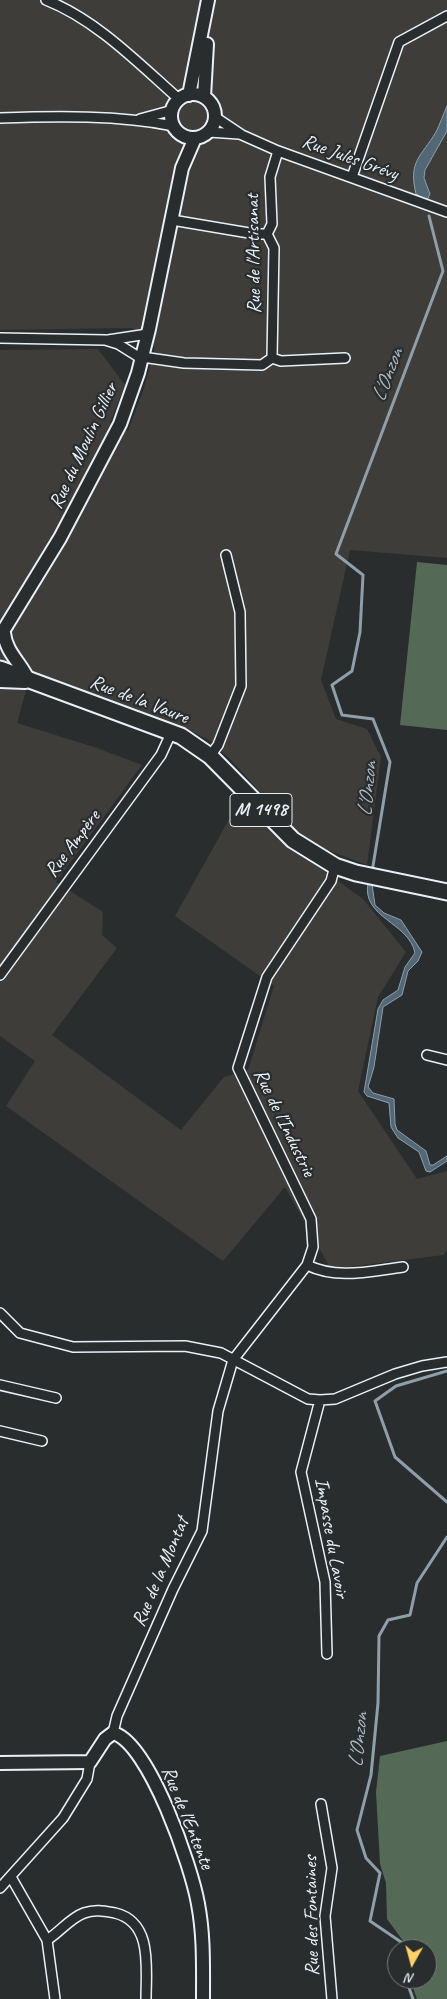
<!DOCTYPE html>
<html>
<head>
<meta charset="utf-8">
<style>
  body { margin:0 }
  #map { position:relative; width:447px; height:1999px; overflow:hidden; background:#2a2d2e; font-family:Caveat,sans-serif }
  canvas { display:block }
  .north { position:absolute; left:387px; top:1939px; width:50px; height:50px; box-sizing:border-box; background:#2a2d2e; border:1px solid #767b7f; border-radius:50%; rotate:187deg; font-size:14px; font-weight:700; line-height:20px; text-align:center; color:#e8f1f8 }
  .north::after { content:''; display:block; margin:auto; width:18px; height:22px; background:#ffd166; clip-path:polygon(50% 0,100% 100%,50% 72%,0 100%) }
</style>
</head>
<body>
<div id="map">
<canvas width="447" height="1999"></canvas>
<div class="north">N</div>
</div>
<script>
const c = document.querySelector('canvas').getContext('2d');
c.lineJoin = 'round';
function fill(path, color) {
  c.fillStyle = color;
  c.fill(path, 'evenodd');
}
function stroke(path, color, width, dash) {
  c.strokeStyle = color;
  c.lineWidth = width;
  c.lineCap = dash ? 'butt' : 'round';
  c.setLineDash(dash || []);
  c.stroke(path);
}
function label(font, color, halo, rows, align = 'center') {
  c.font = font + ' Caveat,sans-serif';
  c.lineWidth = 4.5;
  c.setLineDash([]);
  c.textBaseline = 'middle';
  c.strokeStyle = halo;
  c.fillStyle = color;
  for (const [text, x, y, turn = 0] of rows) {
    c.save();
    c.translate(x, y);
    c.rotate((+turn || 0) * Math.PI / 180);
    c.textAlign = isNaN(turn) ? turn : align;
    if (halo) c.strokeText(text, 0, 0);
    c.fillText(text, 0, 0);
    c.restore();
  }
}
const built = new Path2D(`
  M0,0h447v558l-97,-8 -29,130 15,39 31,10 14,28 -14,108 -61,-23 -77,-84 -20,-18 -28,-14 -181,-61v-315l98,-1 27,36 -15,38 18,8 16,-43 11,-40 -23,-20 -132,2z
  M0,687h27l-10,36 77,24 48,18 -86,117 47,30 -1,23 15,13 -65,87 129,95 43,-53 24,-7 26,-84 -99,-70 66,-118 57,54 65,47 43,53 -28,45 -20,94 59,88 30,-8v78l-3,6 -113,14 -46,-82 -62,74 -217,-155 29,-45 -35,-25z`);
const green = new Path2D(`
  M417,562l30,3v165l-47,-5z
  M447,1741v258h-30l-7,-20h17v-30h-18l-22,-30 -1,-36 -6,-19 -4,-72 4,-36z`);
const water = new Path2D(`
  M447,106v25l-22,39 -1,8 6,16 -3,6 -11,-6c-8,-33 5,-37 20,-62 4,-8 7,-17 11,-26z
  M368,883l4,1 3,21 9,8 17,7 21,32 -4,9 -10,10 -6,24 -19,12 -9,60 -6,20 5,6 21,6 1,25 2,6 29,21 4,14h3l14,-9v5l-17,11 -4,-1 -7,-19 -21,-14 -7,-11 -2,-24 -22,-7 -3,-4 14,-83 5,-9 15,-10 7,-23 10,-14c-6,-31 -54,-35 -47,-70z`);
const stream = new Path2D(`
  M372,872l18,-110 -17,-43 -31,-4 -10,-30 20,-14 8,-39 3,-57 -27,-21 107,-283 -14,-55
  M447,1371l-51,15 -21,15 20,56 52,45
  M405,1949l-1,-5 -34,-23 10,-48 -14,-15 -9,-28 14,-55 7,-72 1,-67 9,-16 22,-5 7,-32 30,-46
  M406,1979l7,20`);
const street = new Path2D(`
  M46,0c51,20 93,64 134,100
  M215,117l27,18 36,16 169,61
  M0,118c57,-2 118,-3 174,8
  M140,119l33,-9
  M209,132l30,2
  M352,177l47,-135 48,-26
  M172,220l83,14h12
  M0,338l105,2 13,4 24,15
  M108,340l40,-6
  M142,357l42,6 78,2 10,-7 9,3 64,-3
  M272,358l2,-110 -7,-14 5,-10 -2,-47 8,-26
  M210,756l8,-11 23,-59 -1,-74 -14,-57
  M0,975l161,-220 11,-24
  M427,1055l20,5
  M307,1265c31,15 63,6 96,2
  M0,1313l20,20 53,14 112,-1 36,7 87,46 12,1 15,-1 60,-25 27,-8 25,-4
  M233,1360l74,-95 6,-18 -2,-28 -73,-151 29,-91 64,-96 4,-15
  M0,1385l56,13
  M320,1400l-19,72 24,110 2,72
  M0,1431l42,10
  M113,1733l4,-17 56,-127 29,-58 16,-120 15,-51
  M321,1804l11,64 -7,48 7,83
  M11,1877l36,63 8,59
  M0,1888l63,-70 24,-39 3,-17
  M47,1940c13,-8 23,-22 37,-27 11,-4 20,-2 31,0 38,9 31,55 31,86`);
const secondary = new Path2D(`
  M171 116a22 22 0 1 1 44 0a22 22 0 1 1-44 0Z
  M189,95l19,-95
  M204,97l3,-53
  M4,633c2,19 16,29 24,46
  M0,636l60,-98 60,-114 18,-51 11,-44 33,-161 13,-30
  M0,681l25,1
  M0,1763l90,-1 15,-23 8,-6c36,9 79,135 85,171 6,31 5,63 5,95`);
const primary = new Path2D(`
  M0,669l181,67 29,20 83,84 42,26 21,7 91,19`);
const shields = [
  [261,810,62]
];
const shieldNames = [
  ["M 1498",261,810]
];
const streetNames = [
  ["Rue Jules Grévy",350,158,20],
  ["Rue de l'Artisanat",254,254,-91],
  ["Rue du Moulin Gillier",84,446,-65],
  ["Rue de la Vaure",139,700,21],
  ["Rue Ampère",73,844,-53],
  ["Rue de l'Industrie",284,1123,64],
  ["Impasse du Lavoir",331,1538,80],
  ["Rue de la Montat",161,1572,-67],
  ["Rue de l'Entente",187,1818,68],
  ["Rue des Fontaines",312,1916,-91]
];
const waterNames = [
  ["L'Onzon",388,375,-69],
  ["L'Onzon",368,789,-84],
  ["L'Onzon",359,1740,-84]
];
fill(built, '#3e3d39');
fill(green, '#546a57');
fill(water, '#526876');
stroke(water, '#8e9faa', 1);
stroke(stream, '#8e9faa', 3);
stroke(street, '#e8f1f8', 12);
stroke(secondary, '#e8f1f8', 16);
stroke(primary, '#e8f1f8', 19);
stroke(street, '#2a2d2e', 9);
stroke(secondary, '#2a2d2e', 12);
stroke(primary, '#2a2d2e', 15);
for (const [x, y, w] of shields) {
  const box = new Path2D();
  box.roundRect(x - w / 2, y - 16.5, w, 33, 4);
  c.fillStyle = '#2a2d2e';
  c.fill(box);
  stroke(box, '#e8f1f8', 1);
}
label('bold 19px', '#e8f1f8', null, shieldNames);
label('20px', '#e8f1f8', '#2a2d2e', streetNames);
label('italic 21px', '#acbac4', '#2a2d2e', waterNames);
</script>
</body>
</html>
